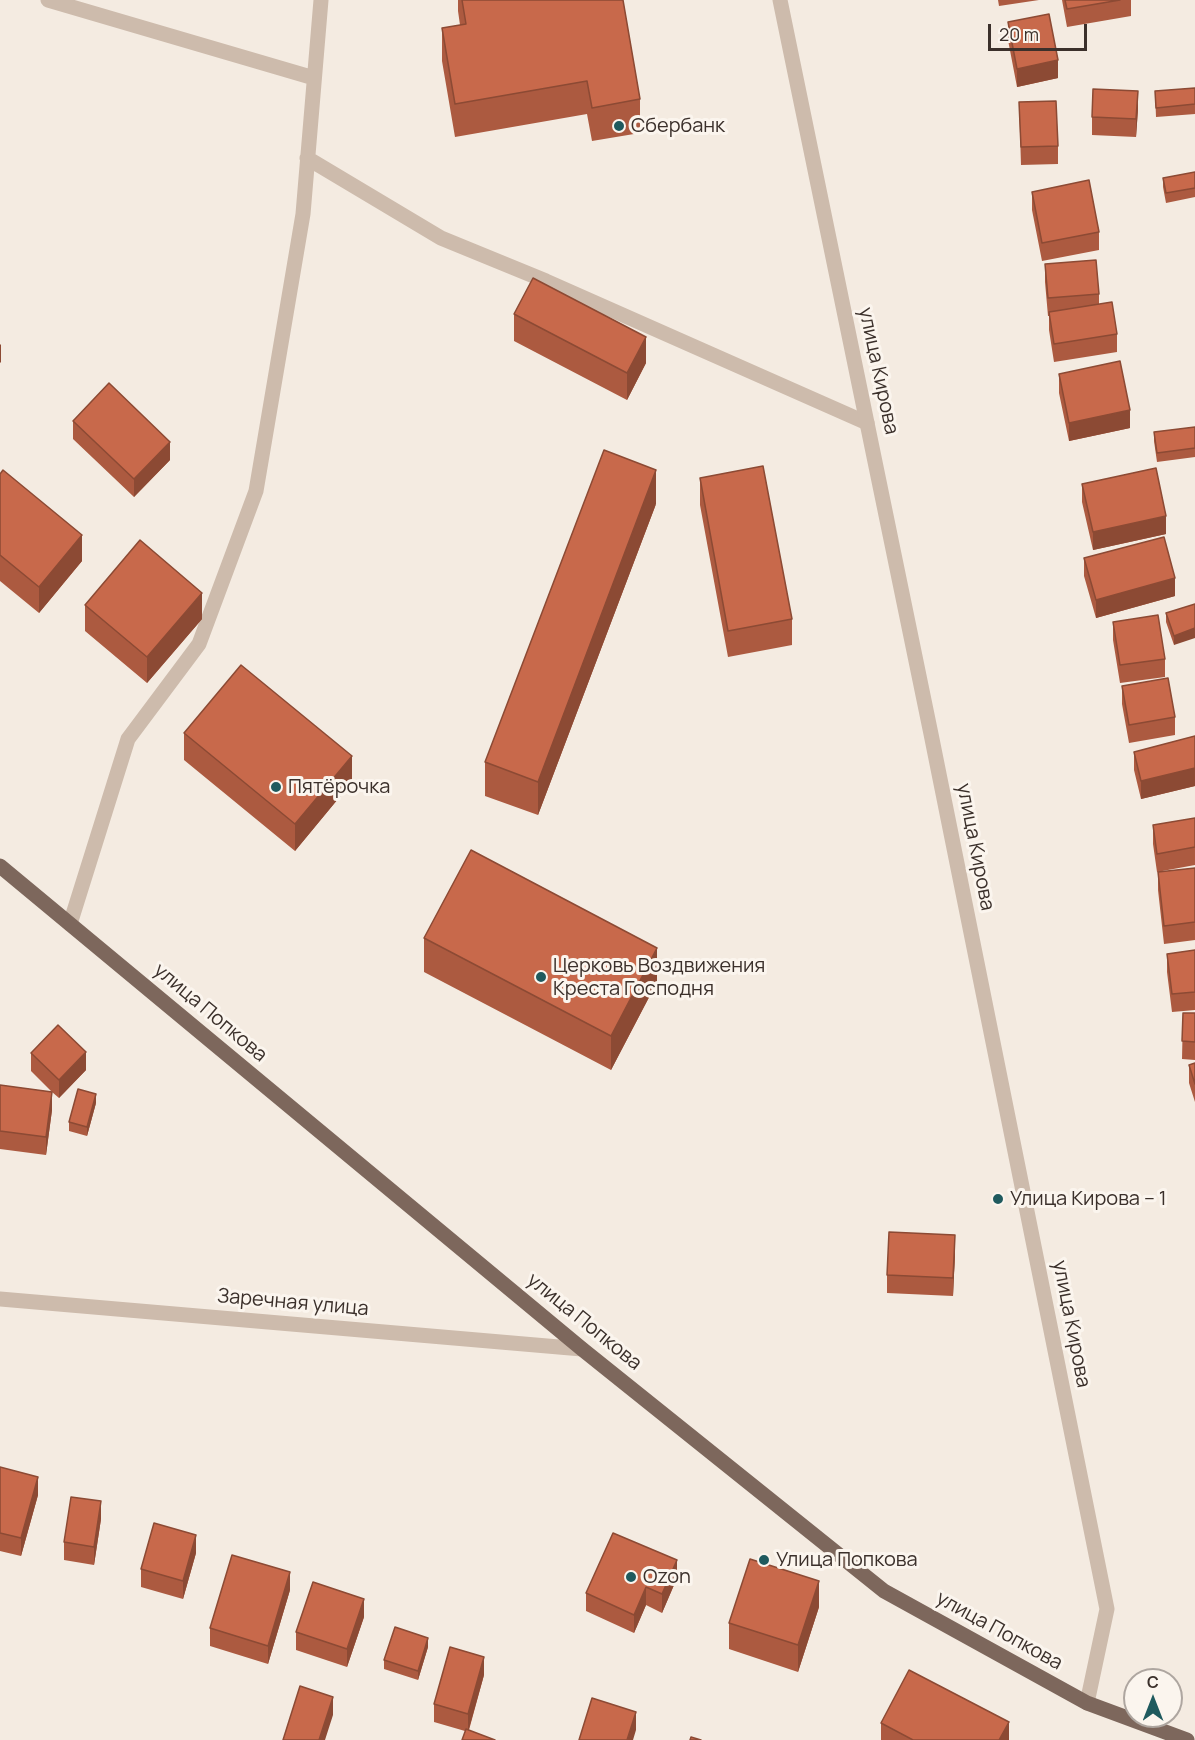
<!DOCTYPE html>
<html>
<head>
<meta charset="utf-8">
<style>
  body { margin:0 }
  #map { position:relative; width:1195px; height:1740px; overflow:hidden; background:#f4ebe1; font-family:Manrope,sans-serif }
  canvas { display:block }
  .north { position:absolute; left:1123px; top:1668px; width:60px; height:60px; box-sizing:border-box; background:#fbf5ee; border:2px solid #aea6a0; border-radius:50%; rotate:0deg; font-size:16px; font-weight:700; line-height:24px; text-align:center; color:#3b302b }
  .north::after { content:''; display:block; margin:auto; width:21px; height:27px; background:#1f5a5e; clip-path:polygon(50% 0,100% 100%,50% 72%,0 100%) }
  .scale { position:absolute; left:988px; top:24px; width:99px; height:27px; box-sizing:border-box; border:3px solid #3b302b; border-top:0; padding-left:8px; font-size:18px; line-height:21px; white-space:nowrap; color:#3b302b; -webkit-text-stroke:4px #fbf5ee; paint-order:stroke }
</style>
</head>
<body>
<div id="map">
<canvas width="1195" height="1740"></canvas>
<div class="north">С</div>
<div class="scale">20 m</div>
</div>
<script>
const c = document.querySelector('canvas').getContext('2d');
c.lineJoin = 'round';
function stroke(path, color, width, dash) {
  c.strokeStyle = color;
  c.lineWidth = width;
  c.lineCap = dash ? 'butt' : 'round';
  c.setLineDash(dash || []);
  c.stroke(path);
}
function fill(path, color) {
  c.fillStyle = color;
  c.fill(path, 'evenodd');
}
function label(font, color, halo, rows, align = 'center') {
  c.font = font + ' Manrope,sans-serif';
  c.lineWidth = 6;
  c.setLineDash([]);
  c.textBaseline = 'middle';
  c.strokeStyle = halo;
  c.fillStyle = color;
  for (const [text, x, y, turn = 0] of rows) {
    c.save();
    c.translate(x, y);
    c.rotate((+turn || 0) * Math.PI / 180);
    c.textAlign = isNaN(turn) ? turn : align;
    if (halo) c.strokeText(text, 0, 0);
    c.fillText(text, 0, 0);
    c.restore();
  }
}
const service = new Path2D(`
  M48,0l266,78
  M307,158l134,80 105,43 321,142
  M70,924l58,-185 71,-95 57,-153 47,-277 18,-214`);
const minor = new Path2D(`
  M0,1299l582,50`);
const tertiary = new Path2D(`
  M780,0l151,734 176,875 -20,94`);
const primary = new Path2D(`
  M0,866l582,483 302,242 203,112 100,37`);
const wall = new Path2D(`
  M458,0h165l17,99v34l-48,8 -5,-27 -132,23 -13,-76v-33l18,-3 -2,-14z
  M998,0h41l-40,6z
  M1062,0h69v16l-64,11z
  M1008,22l50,56 -41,9 -9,-47z
  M1195,88v26l-39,3 -1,-26z
  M1019,102l39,44v18l-37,1z
  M1138,109l-2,28 -44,-2v-18z
  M1195,172v25l-29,6 -3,-16v-9z
  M1032,192l67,40v18l-57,11 -10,-51z
  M1045,264l54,30v10l18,30v18l-63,10 -5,-32v-14h-1l-3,-34z
  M514,314l132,49 -19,37 -113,-59z
  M1059,374l71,54 -61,13 -10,-48z
  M73,421l97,39 -36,37 -61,-58z
  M1195,427v30l-38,5 -3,-21v-9z
  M0,474l82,87 -43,52 -39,-32z
  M700,478l92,141v26l-64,12 -28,-152z
  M1082,484l84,50 -73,16 -11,-48z
  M656,504l-118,311 -53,-19v-34z
  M1084,558l91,38 -79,22 -12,-42z
  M1195,604l-21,41 -8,-23v-9z
  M85,605l117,14 -55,64 -62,-52z
  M1113,622l52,37v18l-45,6 -7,-43z
  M1122,686l53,31v18l-46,8 -7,-39z
  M184,733l168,49 -57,69 -111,-91z
  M1195,736v50l-54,13 -7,-29v-18z
  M1195,818v47l-38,7 -4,-28v-19z
  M1195,868v72l-31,4 -6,-54v-18z
  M424,938l233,44 -46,88 -187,-98z
  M1195,950v60l-23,2 -5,-40v-18z
  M1183,1013h12v47l-13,-1z
  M31,1053l55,17 -27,28 -7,-6v18l-6,45 -46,-6v-64l52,7 -21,-21z
  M1195,1063v39l-6,-19v-18z
  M96,1103l-9,33 -18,-5v-9z
  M955,1253l-2,43 -66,-3v-18z
  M0,1467l38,28 -17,61 -21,-5z
  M101,1519l-7,46 -30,-5v-18z
  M196,1553l-13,46 -42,-12v-18z
  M677,1578l-15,35 -16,-8 -12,28 -48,-22v-18z
  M290,1590l-22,74 -58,-18v-18z
  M819,1607l-21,65 -69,-23v-26z
  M364,1617l-17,50 -51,-17v-18z
  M428,1647l-10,33 -34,-11v-9z
  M484,1675l-15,55 -4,1 -31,-9v-18z
  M881,1723l128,17h-128z`);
const shadedWall = new Path2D(`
  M1058,60v18l-41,9v-18z
  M1138,91v18l-2,28v-18z
  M646,337v26l-19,37v-27z
  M1,344v18l-1,1v-18z
  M1130,410v18l-61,13v-18z
  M170,442v18l-36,37v-18z
  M656,470v34l-118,311v-33z
  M1166,516v18l-73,16v-18z
  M82,535v26l-43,52v-26z
  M1175,578v18l-79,22v-18z
  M202,593v26l-55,64v-26z
  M1195,628v10l-21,7v-9z
  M352,756v26l-57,69v-27z
  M1195,768v18l-54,13v-18z
  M657,948v34l-46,88v-34z
  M86,1052v18l-27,28v-18z
  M52,1092v18l-6,45v-18z
  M96,1094v9l-9,33v-9z
  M955,1235v18l-2,43v-18z
  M38,1477v18l-17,61v-18z
  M101,1501v18l-7,46v-18z
  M196,1535v18l-13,46v-18z
  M677,1560v18l-15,35v-19z
  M290,1572v18l-22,74v-18z
  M819,1581v26l-21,65v-27z
  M646,1587v18l-12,28v-18z
  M364,1599v18l-17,50v-18z
  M428,1638v9l-10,33v-9z
  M484,1657v18l-16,57v-18z
  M333,1697v18l-8,25h-6z
  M636,1712v18l-3,10h-6z
  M1009,1722v18h-10z`);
const building = new Path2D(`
  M462,0h161l17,99 -48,9 -5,-27 -132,23 -13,-76 24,-4z
  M1065,0h55l-53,9z
  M1049,14l9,46 -41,9 -9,-47z
  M1195,88v16l-39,4 -1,-17z
  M1093,89l45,2 -2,28 -44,-2z
  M1056,101l2,45 -37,1 -2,-45z
  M1195,172v16l-29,5 -3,-15z
  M1089,180l10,52 -57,11 -10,-51z
  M1096,260l3,34 -51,4 -3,-34z
  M533,278l113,59 -19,36 -113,-59z
  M1112,302l5,32 -63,10 -5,-32z
  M1120,361l10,49 -61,13 -10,-49z
  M109,383l61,59 -36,37 -61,-58z
  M1195,427v21l-38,5 -3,-21z
  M604,450l52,20 -118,312 -53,-20z
  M763,466l29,153 -64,12 -28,-153z
  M1156,468l10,48 -73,16 -11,-48z
  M3,470l79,65 -43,52 -39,-32v-81z
  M1164,537l11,41 -79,22 -12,-42z
  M140,540l62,53 -55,64 -62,-52z
  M1195,604v24l-21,8 -8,-23z
  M1158,615l7,44 -45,6 -7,-43z
  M241,665l111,91 -57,68 -111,-91z
  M1168,678l7,39 -46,8 -7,-39z
  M1195,736v32l-54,13 -7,-29z
  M1195,818v29l-38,7 -4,-29z
  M471,850l186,98 -46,88 -187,-98z
  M1195,868v54l-31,4 -6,-54z
  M1195,950v42l-23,2 -5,-40z
  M1183,1013h12v29l-13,-1z
  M58,1025l28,27 -27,28 -28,-27z
  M1195,1063v21l-6,-19z
  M0,1085l52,7 -6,45 -46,-6z
  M78,1089l18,5 -9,33 -18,-5z
  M889,1232l66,3 -2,43 -66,-3z
  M0,1467l38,10 -17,61 -21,-5z
  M71,1497l30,4 -7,46 -30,-5z
  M154,1523l42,12 -13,46 -42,-12z
  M613,1533l64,27 -15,34 -16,-7 -12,28 -48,-22z
  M232,1555l58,17 -22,74 -58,-18z
  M750,1559l69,22 -21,64 -69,-22z
  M313,1582l51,17 -17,50 -51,-17z
  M395,1627l33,11 -10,33 -34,-11z
  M450,1647l34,10 -16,57 -34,-10z
  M909,1670l100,52 -10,18h-86l-32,-17z
  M300,1686l33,11 -14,43h-36z
  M592,1698l44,14 -9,28h-48z
  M466,1729l29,11h-33z
  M691,1737l10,3h-11z`);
const markers = [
  [619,126,6,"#1f5a5e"],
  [276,787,6,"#1f5a5e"],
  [541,977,6,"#1f5a5e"],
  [998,1199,6,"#1f5a5e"],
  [764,1560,6,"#1f5a5e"],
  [631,1577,6,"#1f5a5e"]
];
const poiNames = [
  ["Сбербанк",631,126],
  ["Пятёрочка",288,787],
  ["Церковь Воздвижения",553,966],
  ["Креста Господня",553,989],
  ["Улица Кирова – 1",1010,1199],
  ["Улица Попкова",776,1560],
  ["Ozon",643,1577]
];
const streetNames = [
  ["улица Кирова",878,371,78],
  ["улица Кирова",975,847,79],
  ["улица Попкова",210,1013,40],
  ["Заречная улица",293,1303,5],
  ["улица Попкова",584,1322,39],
  ["улица Кирова",1071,1324,79],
  ["улица Попкова",999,1631,29]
];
stroke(service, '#cdbbac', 15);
stroke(minor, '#cdbbac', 15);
stroke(tertiary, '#cdbbac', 15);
stroke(primary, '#7d675c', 15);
fill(wall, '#ac5a40');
fill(shadedWall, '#8c4a34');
fill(building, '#c8694b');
stroke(building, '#8c4a34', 1.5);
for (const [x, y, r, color] of markers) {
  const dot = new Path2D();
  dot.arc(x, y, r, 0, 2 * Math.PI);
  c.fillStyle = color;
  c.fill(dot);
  stroke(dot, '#fbf5ee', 2);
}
label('20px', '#3b302b', '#fbf5ee', poiNames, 'left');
label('20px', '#3b302b', '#fbf5ee', streetNames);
</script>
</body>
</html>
